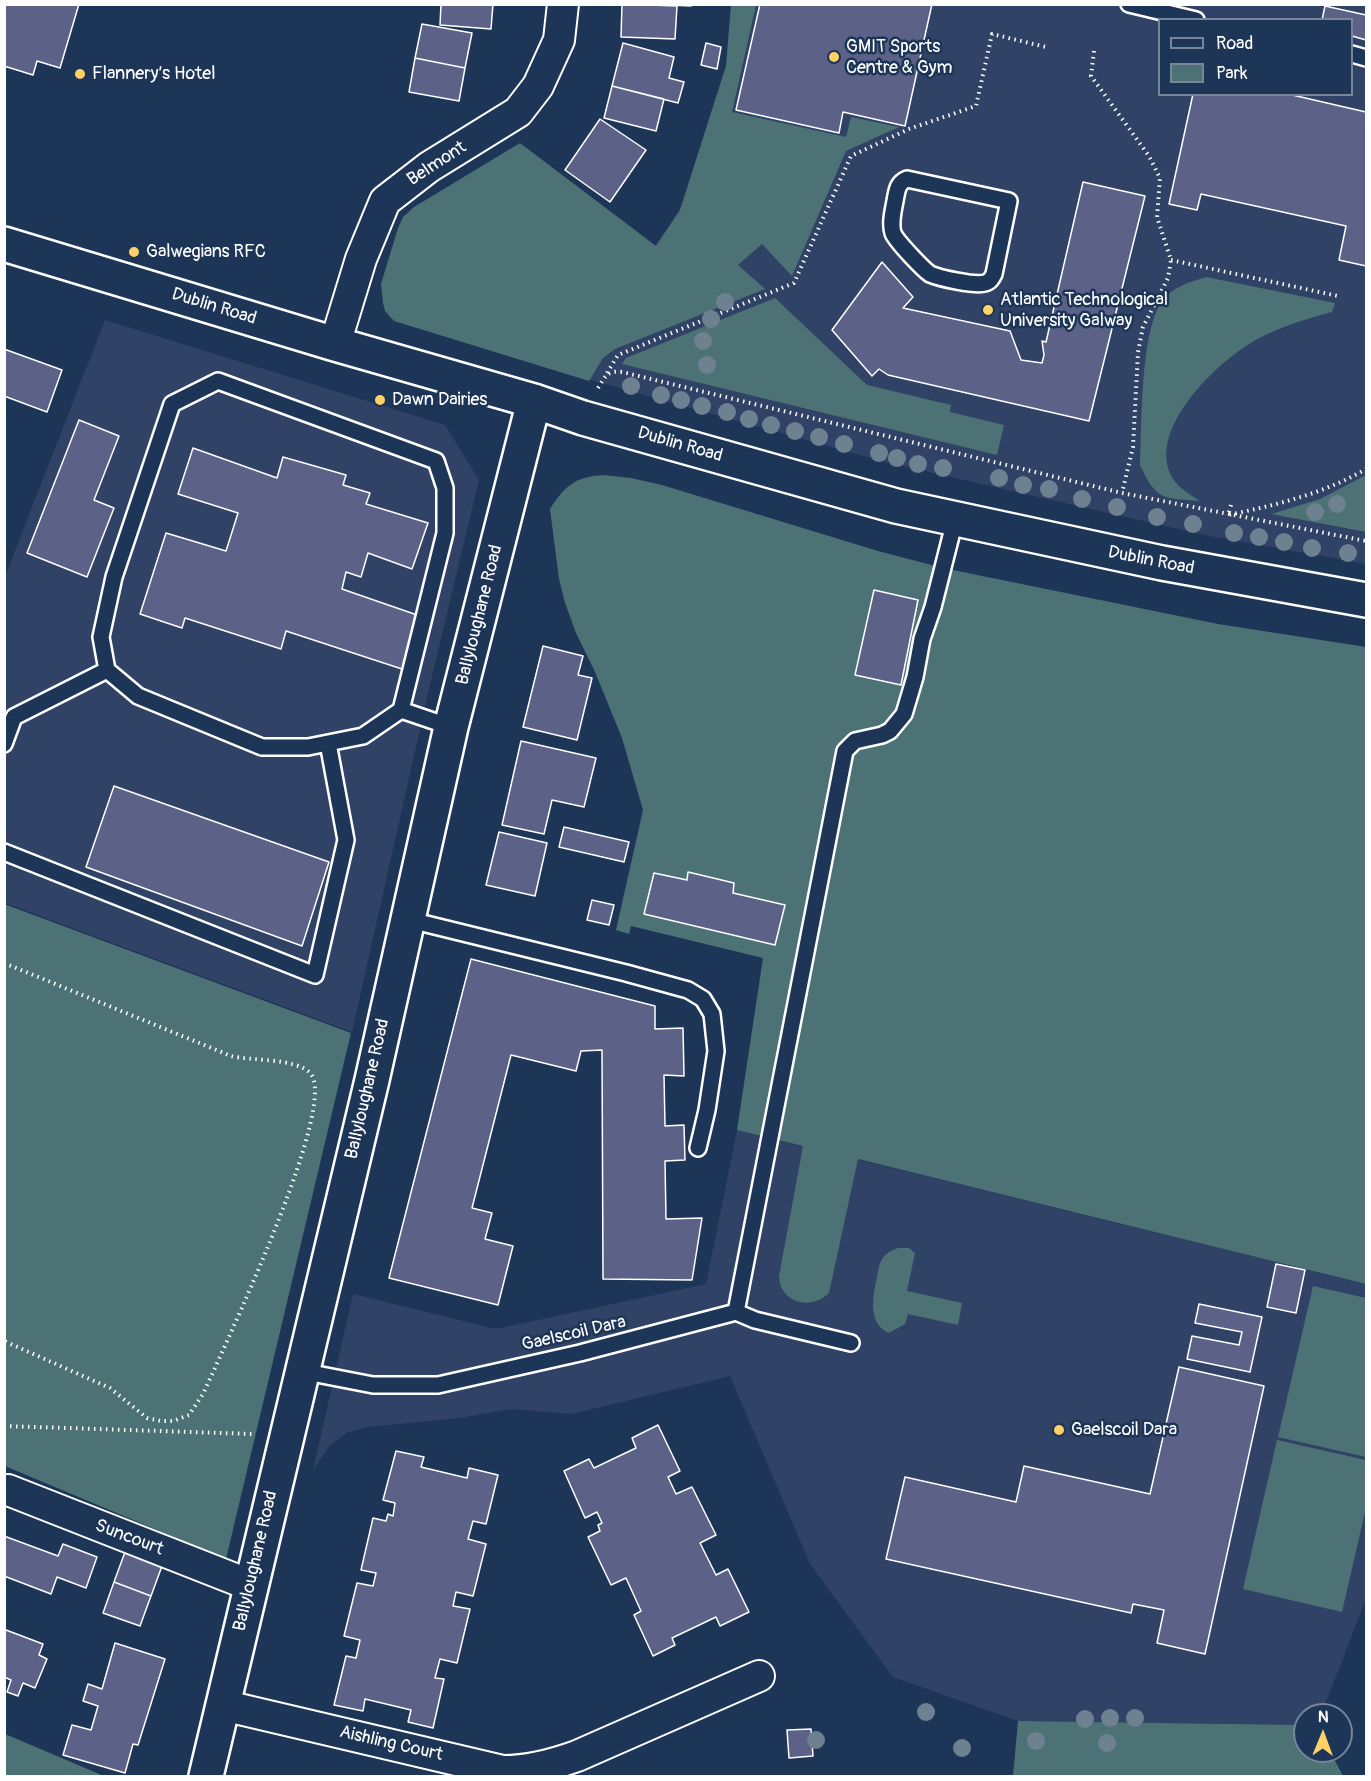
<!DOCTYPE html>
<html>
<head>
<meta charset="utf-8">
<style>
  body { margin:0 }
  #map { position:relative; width:1371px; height:1781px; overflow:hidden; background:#1d3557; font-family:Pangolin,sans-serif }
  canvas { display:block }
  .frame { position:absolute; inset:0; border:6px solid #fff; pointer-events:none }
  .legend { position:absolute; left:1158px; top:18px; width:195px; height:78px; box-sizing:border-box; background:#1d3557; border:2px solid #77869a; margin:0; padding:8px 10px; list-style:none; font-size:18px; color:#fff }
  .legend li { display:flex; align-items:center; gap:12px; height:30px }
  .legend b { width:30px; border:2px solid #77869a }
  .north { position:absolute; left:1293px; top:1703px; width:60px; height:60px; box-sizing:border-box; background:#1d3557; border:2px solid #77869a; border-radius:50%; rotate:1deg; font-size:16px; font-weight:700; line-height:24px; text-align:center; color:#fff }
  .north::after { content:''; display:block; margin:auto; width:21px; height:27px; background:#ffd166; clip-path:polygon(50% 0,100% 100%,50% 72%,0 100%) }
</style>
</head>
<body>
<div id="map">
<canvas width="1371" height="1781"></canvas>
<div class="frame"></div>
<ul class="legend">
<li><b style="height:8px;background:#1d3557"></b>Road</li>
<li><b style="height:16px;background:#4c7275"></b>Park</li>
</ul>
<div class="north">N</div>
</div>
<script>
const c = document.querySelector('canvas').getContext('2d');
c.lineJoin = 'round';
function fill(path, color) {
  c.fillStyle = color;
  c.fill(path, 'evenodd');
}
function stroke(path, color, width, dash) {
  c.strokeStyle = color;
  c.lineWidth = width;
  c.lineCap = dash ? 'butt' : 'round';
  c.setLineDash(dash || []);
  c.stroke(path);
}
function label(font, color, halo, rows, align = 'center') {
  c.font = font + ' Pangolin,sans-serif';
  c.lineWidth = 5;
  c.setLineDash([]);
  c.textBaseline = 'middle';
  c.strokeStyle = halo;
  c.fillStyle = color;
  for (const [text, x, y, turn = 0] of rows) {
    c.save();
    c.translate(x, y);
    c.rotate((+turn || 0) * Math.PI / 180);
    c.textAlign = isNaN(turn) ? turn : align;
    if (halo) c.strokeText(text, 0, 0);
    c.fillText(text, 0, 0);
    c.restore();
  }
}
const built = new Path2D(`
  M731,5h635v559l-157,-28 -324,-74 -320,-89 115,-163 46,-144zM1160,20h192v74h-192z
  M105,320l340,105 34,55 -50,209 -77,343 -347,-129 -1,-324z
  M737,1130l629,154v315l-45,116h-16v10l-287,-4 -125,-44 -83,-113 -80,-188 -158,38 -61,-5 -51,9 -91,9 -21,5 -18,13 -17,25 40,-176 143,35 210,-45z`);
const green = new Path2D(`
  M731,5h25l-24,107 114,25 5,-20 48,10 -53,24 -54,125 -30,-32 -24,21 27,24 -150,60 -12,9 -14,23 -195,-60 -9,-10 -2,-8 -2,-19 17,-56 5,-11 11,-10 106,-64 136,103 24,-36 46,-144z
  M1206,277l129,26 -3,9c-29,8 -61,17 -86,34 -34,22 -95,82 -76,127 5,13 19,21 30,28 -38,-3 -43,0 -60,-36 2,-41 0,-132 22,-164 10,-14 28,-19 44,-24z
  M775,298l92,87 84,20 -1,7 54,13 -7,30 -375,-91 4,-6z
  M603,475l28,3 31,7 216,66 65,17 275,56 148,23v637l-508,-125 -29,134c-18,18 -49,10 -50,-17l24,-130 -66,-16 26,-172 -132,-32 -2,8 -13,-4 27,-120 -21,-72 -27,-66 -19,-39 -11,-30 -6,-24 -9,-70c15,-23 24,-32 53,-34z
  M1366,475v57l-95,-18 49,-15z
  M4,904l347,129 -125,526 -221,-93z
  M898,1248h11l6,5 -8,38 55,12 -4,22 -50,-11 -3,10 -16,9c-22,-9 -16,-37 -12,-56 1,-6 2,-13 5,-18 4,-6 10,-9 16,-11z
  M1313,1286l53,12v159l-88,-20z
  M1277,1440l89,20v48l-24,104 -99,-23z
  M1018,1721l287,4v26h25l13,25h-330z
  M4,1734h1l99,42h-99z`);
const building = new Path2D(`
  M4,4h75l-19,64 -23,-7 -4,14 -29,-9z
  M441,4h52l-2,25 -51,-4z
  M622,4l55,2 -2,33 -54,-2z
  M649,4h42v2z
  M760,4h172l-27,122 -62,-14 -4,21 -103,-23z
  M1325,6l41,9v25l-14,-4v-16h-30z
  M422,24l50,9 -7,35 -50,-10z
  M623,43l51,14 -5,21 15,4 -6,21 -66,-17z
  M706,43l15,4 -4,22 -16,-4z
  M415,58l50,10 -6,33 -50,-9z
  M612,86l52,13 -8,32 -52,-13z
  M1193,94h95l78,18v154l-27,-6 7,-34 -145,-32 -4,16 -28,-6z
  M600,119l46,31 -36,52 -45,-32z
  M1083,182l62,14 -56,225 -201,-46 -9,-6 -7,7 -40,-46 50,-68 31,35 -10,11 107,23 11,29 21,3 2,-8 -2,-14 4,1z
  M4,349l58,21 -15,42 -43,-16z
  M79,420l40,16 -25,64 20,8 -27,69 -60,-24z
  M193,448l84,30 6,-21 63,18 -3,10 27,8 -4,11 62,19 -16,46 -44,-16 -7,24 -15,-5 -4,17 78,27 -15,54 -119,-39 -5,18 -96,-31 -3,10 -42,-14 26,-81 60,18 12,-38 -60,-19z
  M874,590l44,10 -17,85 -46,-10z
  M543,646l40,10 -5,19 14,3 -15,62 -54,-13z
  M521,741l75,17 -12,49 -32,-7 -8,34 -42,-9z
  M114,786l215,76 -27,84 -216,-79z
  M564,827l65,15 -5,20 -65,-15z
  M499,832l48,11 -12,53 -49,-11z
  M688,872l46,11 -1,10 52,12 -10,40 -131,-31 10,-41 33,7z
  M592,900l22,5 -5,20 -22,-5z
  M471,959l184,47v23l28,-1 1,48 -20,-1 1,51 19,-1 1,35 -20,1 1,58 36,-1 -10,62 -89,-1 -1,-229 -21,1 -5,20 -65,-16 -39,153 20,5 -7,26 28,7 -15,59 -109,-27z
  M1276,1264l29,6 -9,43 -29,-6z
  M1199,1304l63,13 -12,55 -63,-13 5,-23 47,9 3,-13 -47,-9z
  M1179,1367l85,19 -59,268 -48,-11 7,-33 -31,-6 -2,9 -245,-54 19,-82 111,25 8,-36 126,28z
  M658,1425l22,46 -12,6 8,17 16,-7 24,48 -16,8 16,32 12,-6 21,43 -29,14 -4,-9 -44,21 3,7 -22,11 -19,-41 7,-4 -15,-33 -15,7 -23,-48 12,-6 -2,-6 4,-2 -5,-11 -12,6 -21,-47 25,-12 5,9 42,-20 -4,-10z
  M396,1451l28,6 -3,10 46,11 2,-10 29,7 -12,49 -13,-3 -5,18 18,5 -13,52 -17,-4 -3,14 17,3 -13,54 -17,-4 -5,19 9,1 -11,49 -25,-6 3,-12 -46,-11 -2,12 -29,-6 12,-49 10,2 4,-18 -16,-4 13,-53 16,3 3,-13 -15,-3 12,-52 13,3 2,-7 5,2 2,-13 -12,-3z
  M4,1536l54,20 5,-12 34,13 -11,31 -29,-11 -6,17 -47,-18z
  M125,1552l37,14 -11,30 -37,-14z
  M114,1582l37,14 -11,30 -37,-13z
  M6,1630l37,14 -4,11 8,4 -12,29 -12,-5 -5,13 -11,-4 4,-12 -7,-3v-43z
  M115,1643l50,16 -27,86 -5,-1 -8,29 -62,-18 9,-30 19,5 7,-24 -15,-5 5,-17 14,5z
  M811,1729l2,27 -24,2 -2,-28z`);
const path = new Path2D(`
  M1094,51l-3,25 58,80 11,22 -3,39 14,43 -3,18 -25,49 -5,25 -5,95 -11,46
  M1171,260l167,36
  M607,373l11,-18 176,-72 57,-127 58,-27 67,-23 16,-72 54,13
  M598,388c7,-11 9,-18 24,-16l500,121 244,48
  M1231,505l-3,10c48,-10 95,-21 138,-46
  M4,963l227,93c20,5 65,2 79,17 29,29 -77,254 -95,295l-12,26 -14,21 -16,6h-12l-14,-3 -37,-30 -106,-47
  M4,1426l249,8`);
const lane = new Path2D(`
  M1129,4l67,16
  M1352,54l14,4
  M907,179l102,22 -15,73c-2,4 -4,8 -9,9 -10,3 -46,-5 -55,-9 -7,-5 -34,-33 -37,-41 -3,-10 0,-21 2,-32 2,-10 2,-18 12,-22z
  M401,710l44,-177v-45l-9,-27 -218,-80 -46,23 -58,173 -13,60 6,33 31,26 124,51h46l55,-11 38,-26 50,17
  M4,744l10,-27 93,-47
  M4,852l311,123 31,-135 -18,-97
  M406,919l220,54 62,17 15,9 9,15 4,37 -9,59 -9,38
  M736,1312l109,-561 10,-10 27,-6 8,-4 14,-17 11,-37 7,-38 11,-32 22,-87
  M301,1371l72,14h65l142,-32 156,-41 19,8 96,23`);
const street = new Path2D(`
  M335,344l26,-85 24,-58 44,-34 89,-55 20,-26 21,-46 4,-36
  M8,1490l242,95
  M222,1705l281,66c26,0 49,-6 74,-15l182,-80`);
const secondary = new Path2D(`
  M4,244l331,100 199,57 49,17 313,88 266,57 204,37
  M206,1776l166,-696 79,-353 83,-326`);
const trees = [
  [725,302],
  [711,319],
  [703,341],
  [707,365],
  [631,386],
  [661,395],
  [681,400],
  [702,406],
  [727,412],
  [749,419],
  [771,425],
  [795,431],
  [819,437],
  [844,444],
  [879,453],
  [897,458],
  [918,464],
  [943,468],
  [999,478],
  [1023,485],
  [1049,489],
  [1082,499],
  [1337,504],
  [1117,507],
  [1315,512],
  [1157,517],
  [1193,524],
  [1234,533],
  [1259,537],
  [1284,542],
  [1312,548],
  [1348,553],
  [926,1712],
  [1110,1718],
  [1135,1718],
  [1085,1719],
  [816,1740],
  [1036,1741],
  [1107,1743],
  [962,1748]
];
const markers = [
  [834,57,6,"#ffd166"],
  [80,74,6,"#ffd166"],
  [134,252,6,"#ffd166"],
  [988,310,6,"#ffd166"],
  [380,400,6,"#ffd166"],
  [1059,1430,6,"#ffd166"]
];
const poiNames = [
  ["GMIT Sports",846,47],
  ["Centre & Gym",846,68],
  ["Flannery’s Hotel",92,74],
  ["Galwegians RFC",146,252],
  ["Atlantic Technological",1000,300],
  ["University Galway",1000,321],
  ["Dawn Dairies",392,400],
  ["Gaelscoil Dara",1071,1430]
];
const streetNames = [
  ["Belmont",437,164,-33],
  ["Dublin Road",214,307,17],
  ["Dublin Road",680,445,16],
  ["Dublin Road",1151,561,11],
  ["Ballyloughane Road",480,615,-76],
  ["Ballyloughane Road",368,1089,-77],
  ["Gaelscoil Dara",574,1334,-13],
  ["Suncourt",129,1538,21],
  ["Ballyloughane Road",256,1561,-77],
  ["Aishling Court",391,1744,13]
];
fill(built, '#304265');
fill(green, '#4c7275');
fill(building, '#5b6187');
stroke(building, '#fff', 1.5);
stroke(lane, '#fff', 20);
stroke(street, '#fff', 34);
stroke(secondary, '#fff', 38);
stroke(path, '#fff', 4, [1.5, 4.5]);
stroke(lane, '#1d3557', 15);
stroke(street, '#1d3557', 30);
stroke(secondary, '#1d3557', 33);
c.fillStyle = '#6d8191';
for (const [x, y] of trees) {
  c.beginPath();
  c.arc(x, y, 9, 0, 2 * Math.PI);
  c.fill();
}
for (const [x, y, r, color] of markers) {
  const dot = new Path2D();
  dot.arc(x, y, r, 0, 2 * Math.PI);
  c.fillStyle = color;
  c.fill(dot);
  stroke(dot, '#1d3557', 2);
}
label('18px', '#fff', '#1d3557', poiNames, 'left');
label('18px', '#fff', '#1d3557', streetNames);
</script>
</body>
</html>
